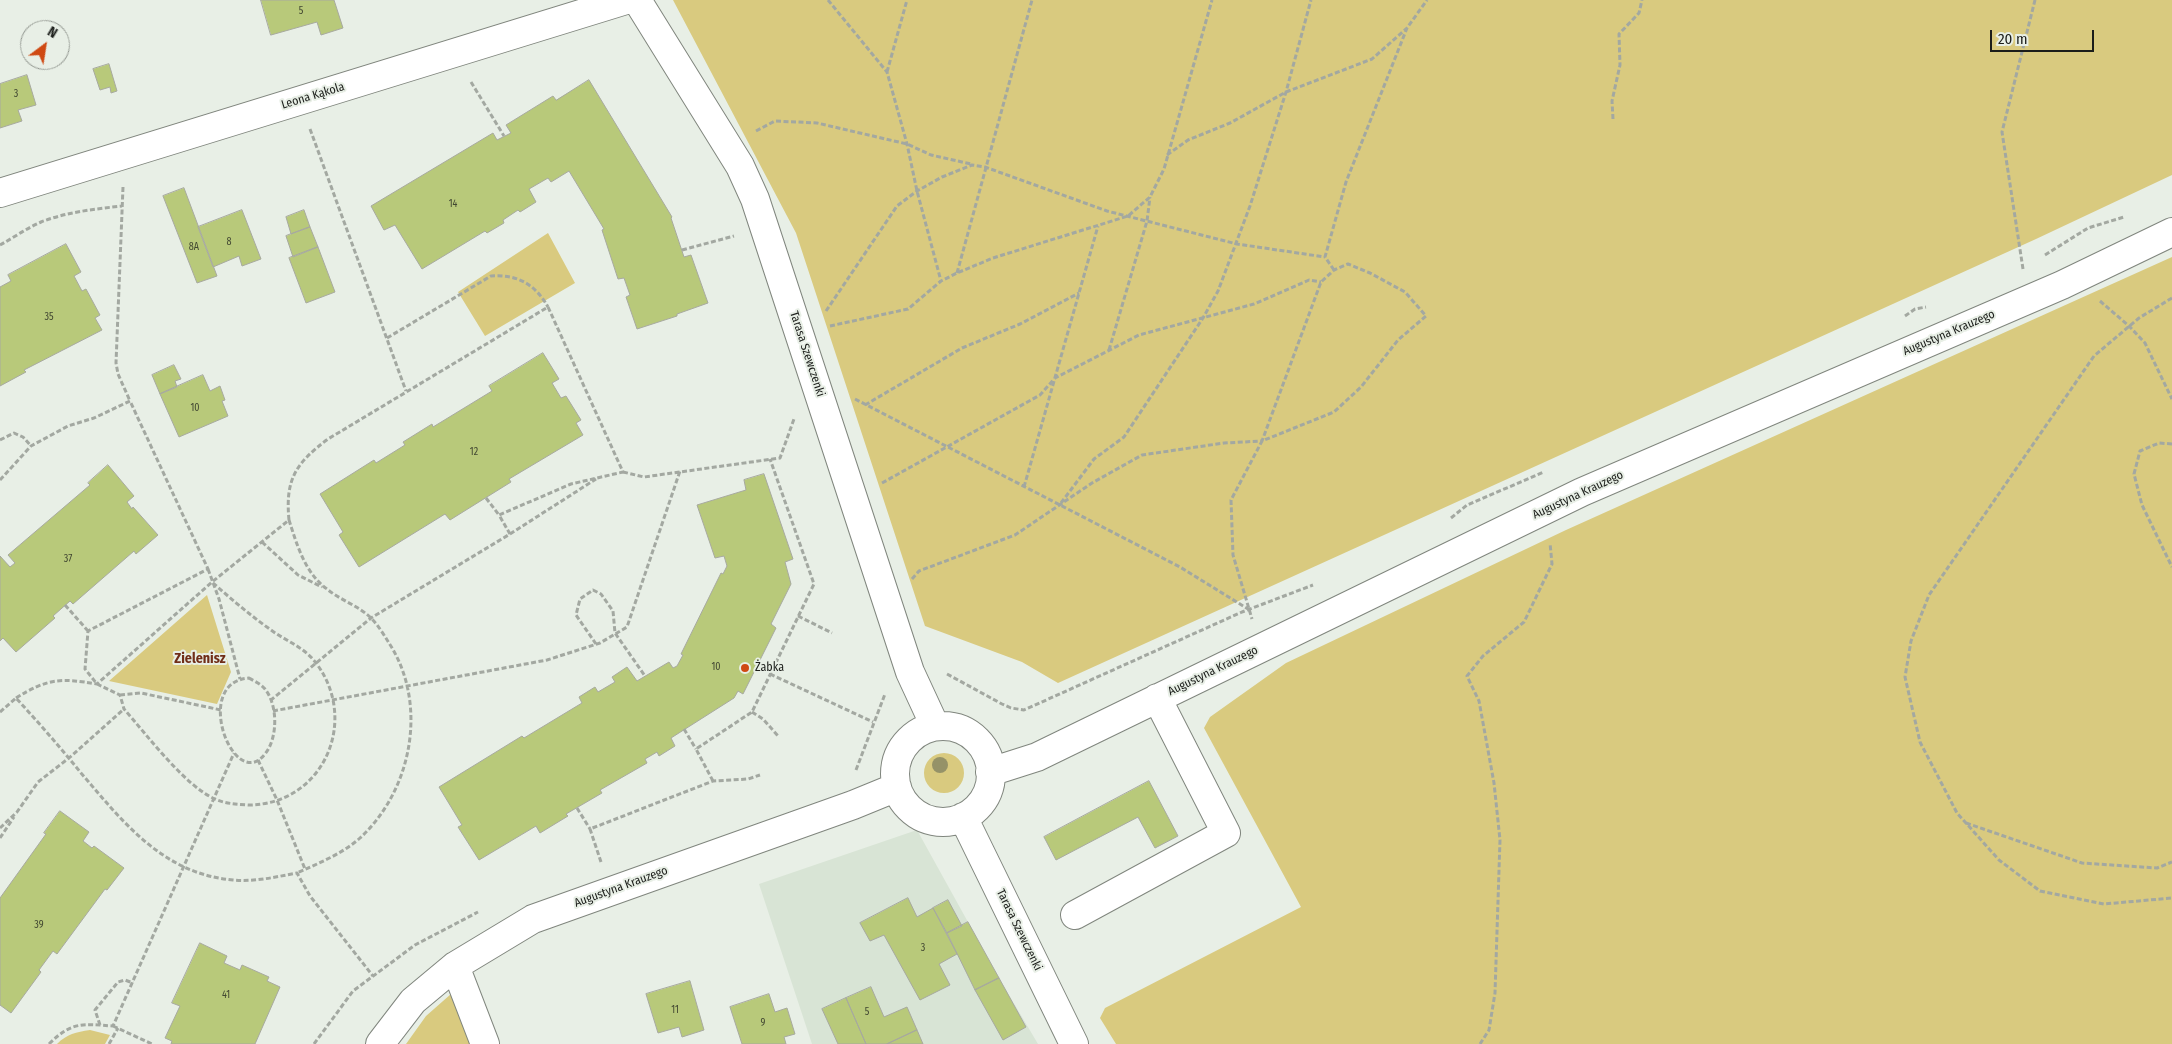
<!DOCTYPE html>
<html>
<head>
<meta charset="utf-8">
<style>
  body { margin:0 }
  #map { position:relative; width:2172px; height:1044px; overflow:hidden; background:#e8efe6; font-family:"Fira Sans Condensed",sans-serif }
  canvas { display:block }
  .north { position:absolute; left:20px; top:20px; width:50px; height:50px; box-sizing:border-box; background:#e8efe6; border:1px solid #969b94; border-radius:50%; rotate:31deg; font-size:14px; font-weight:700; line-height:20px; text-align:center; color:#1b1d1a }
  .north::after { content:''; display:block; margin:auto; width:18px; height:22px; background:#cf4912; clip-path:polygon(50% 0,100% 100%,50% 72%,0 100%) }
  .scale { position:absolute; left:1990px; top:30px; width:104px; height:22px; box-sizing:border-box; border:2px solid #1b1d1a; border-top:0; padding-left:6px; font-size:15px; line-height:18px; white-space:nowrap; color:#1b1d1a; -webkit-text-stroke:4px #e8efe6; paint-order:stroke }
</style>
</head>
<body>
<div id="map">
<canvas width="2172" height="1044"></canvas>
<div class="north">N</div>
<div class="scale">20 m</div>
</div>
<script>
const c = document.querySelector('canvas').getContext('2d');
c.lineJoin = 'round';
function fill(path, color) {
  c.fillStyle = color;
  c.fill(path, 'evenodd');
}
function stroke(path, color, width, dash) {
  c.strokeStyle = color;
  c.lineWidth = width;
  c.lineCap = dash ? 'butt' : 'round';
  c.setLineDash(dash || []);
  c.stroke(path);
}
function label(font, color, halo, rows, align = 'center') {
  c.font = font + ' "Fira Sans Condensed",sans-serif';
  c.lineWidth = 4;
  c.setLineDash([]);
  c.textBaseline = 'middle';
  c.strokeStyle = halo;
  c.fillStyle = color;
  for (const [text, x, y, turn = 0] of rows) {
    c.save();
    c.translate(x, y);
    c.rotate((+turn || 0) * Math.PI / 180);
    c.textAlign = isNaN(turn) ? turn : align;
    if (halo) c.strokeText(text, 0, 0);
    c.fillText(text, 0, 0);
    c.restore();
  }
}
const built = new Path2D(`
  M917,830l82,148 39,66h-226l-53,-160z`);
const green = new Path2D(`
  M673,0h1499v175l-136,64 -978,444 -36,-21 -97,-36 -129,-393z
  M548,233l27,50 -90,53 -27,-44z
  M2172,257v787h-1056l-16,-26 5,-10 196,-101 -97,-179 6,-11 76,-54 280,-133z
  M207,595l24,77 -14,32 -108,-23z
  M924 773a20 20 0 1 1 40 0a20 20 0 1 1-40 0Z
  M451,994l20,50h-65l20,-28z
  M90,1030l20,5 -5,9h-48c10,-10 19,-12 33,-14z`);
const building = new Path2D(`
  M261,0h73l9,28 -22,7 -4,-13 -46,13z
  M109,64l8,27 -6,2 -1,-6 -10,3 -7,-21z
  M27,75l9,30 -18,5 4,11 -22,7v-44z
  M589,80l83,137 -1,1 13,39 7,-2 17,48 -31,11v2l-40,13 -11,-32 4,-2 -6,-17 -6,1 -16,-49 2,-1 -35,-58 -18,11 -3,-4 -19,11 7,13 -16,10 -2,-2 -15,10 1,3 -17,10 -2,-2 -63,38 -27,-44 -11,5 -13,-24 122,-73 4,7 14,-7 -5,-8 47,-29 3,4z
  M184,188l33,88 -20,7 -34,-87z
  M242,210l19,49 -19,7 -3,-10 -26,11 -15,-40z
  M304,210l6,17 -19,7 -5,-17z
  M310,227l8,20 -25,10 -7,-21z
  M66,244l15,28 -7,4 8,15 4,-2 14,26 -5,3 7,12 -78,40 2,2 -26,14v-99l11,-6 -3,-6z
  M318,247l17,45 -29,11 -17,-45z
  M543,353l16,26 -7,4 9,15 5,-2 15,24 -5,3 7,12 -74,44 2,3 -61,38 -5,-6 -86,53 -20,-32 4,-3 -23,-38 54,-34 2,3 29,-18 -2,-3 29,-18 1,3 59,-36 -3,-5z
  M174,365l7,14 -6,2 2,6 -17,7 -8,-19z
  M203,375l7,16 10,-5 5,14 -3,1 6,15 -49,21 -19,-43z
  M108,465l26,31 -7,6 5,7 1,-2 25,28 -22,19 -2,-3 -61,53 -3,-3 -17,15 2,2 -39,34 -13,-14 -3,3v-85l10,11 5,-4 -7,-8 82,-70 -2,-2z
  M764,474l29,85 -8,3 6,22 -20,40 5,4 -33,66 -5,-3 -4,7 -63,40 4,8 -16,10 -2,-4 -12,7 2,4 -47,27 2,3 -36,21 2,2 -28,17 -4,-7 -57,34 -21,-33 4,-2 -23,-38 83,-51 2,2 58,-35 -3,-6 16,-10 3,5 17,-10 -3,-5 15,-10 10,14 32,-19 4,6 4,-2 6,-11 -2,-1 40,-81 2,1 4,-8 -3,-10 -9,2 -18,-53 49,-15 -2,-10z
  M1149,781l29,55 -23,12 -17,-31 -82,43 -12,-23z
  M60,811l29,21 -6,9 9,7 2,-2 30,22 -17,22 -2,-1 -48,65 -4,-3 -14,19 2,2 -30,41 -11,-8v-107l46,-64 -2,-1z
  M908,898l9,19 16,-9 24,46 -18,10 11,21 -30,15 -36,-65 -14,6 -10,-18z
  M948,900l14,26 -15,7 -14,-25z
  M968,922l31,56 -24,12 -28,-57z
  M200,943l27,13 -3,7 16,7 2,-5 27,12 -2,4 13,6 -25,57h-84l1,-3 -7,-3 15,-32 -8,-3z
  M999,978l27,49 -23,13 -28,-50z
  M690,981l14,49 -22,7 -3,-10 -21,6 -12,-39z
  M871,987l13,30 23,-10 10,23 -30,14h-21l-20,-46z
  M769,994l6,18 12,-4 8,26 -11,3 2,7h-44l-12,-37z
  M846,998l20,46h-28l-16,-35z
  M917,1030l6,14h-36z`);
const path = new Path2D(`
  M828,0l59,72 20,72 10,47 24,90
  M887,72l20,-72
  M471,82l33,54
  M1613,119l-1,-18 8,-36 -1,-31 20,-21 3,-13
  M310,129l96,262
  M756,131l19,-10 42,2 90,21 24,11 40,9
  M1167,155l21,-15 42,-17 56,-31 86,-33 35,-31
  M123,187l-7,176 2,11 12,27
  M0,245c13,-7 27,-17 41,-23 26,-10 54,-13 81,-16
  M682,250l52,-14
  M2045,255l43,-27 36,-11
  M2023,269l-21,-137 33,-132
  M1334,270l-9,-13 21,-75 61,-154 20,-28
  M957,273l75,-273
  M2172,298l-33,20 -45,38 -165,239 -18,46 -6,36 15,65 37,71 42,47 41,31 64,13 68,-6
  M2100,301l29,25 16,17 27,56
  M826,311l71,-105 20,-15 25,-14 30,-12 13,2 122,44 130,33 88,13
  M1905,316l10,-7 11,-2
  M830,326l78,-17 33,-28 16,-8 36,-15 135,-42 22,-19 14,-28 48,-169
  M387,338l104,-62c26,-2 44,8 57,31
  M1109,350l38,-129 3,-24
  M855,399l325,168 68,42
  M865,405l97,-57 58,-24 59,-31
  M0,440l14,-7 9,4 8,9
  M2172,444l-13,-1 -19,8 -6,23 8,31 30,62
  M623,472l21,5 136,-19 14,-39
  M0,480l31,-34 37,-20 26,-8 36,-17 78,168 -120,62 -3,38 12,15 23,11 4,14c23,26 61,77 91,90 11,5 21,5 33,6 75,0 112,-84 68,-142 -12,-16 -30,-22 -45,-33 -21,-15 -40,-31 -59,-48
  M882,483l158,-88 15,-17 84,-43 115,-31 55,-24 12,2
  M1024,487l74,-261
  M486,498l13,17
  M1061,503l33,-44 30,-22 79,-119 15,-27 32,-85 36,-114 25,-92
  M1451,518l16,-13 77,-33
  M289,520c8,25 16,53 38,69 13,11 32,17 44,29 7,7 13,17 18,25 39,60 24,146 -29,195 -18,16 -41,25 -63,35
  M510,534l86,-55
  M262,542l36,33 24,12
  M208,569l11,30 21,80
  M912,579l7,-8 96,-36 77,-52 50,-28 82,-12 38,-2 59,-159 13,-12 14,-6 22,9 35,19 21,24 -28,24 -37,47 -27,25 -72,29 -31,59 2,55 19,64
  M65,605l23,26
  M798,616l34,17
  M596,644l-20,-29 4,-16 13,-9 8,4 12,17 2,22 30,43
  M770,674l103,48
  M947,674l55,30 9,4 13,2 218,-98 71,-27
  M249,678c5,3 12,6 16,11 13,16 13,49 0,65 -31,40 -74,-72 -16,-76z
  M120,695l21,-2 80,17
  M16,698c32,-20 45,-20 81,-14l115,-102 77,-62c-4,-41 7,-57 39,-81l220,-132 75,165 -52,12 -72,31 11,19 -139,84 -100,82
  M273,711l274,-51 53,-17 27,-16 53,-156
  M0,712l16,-14c22,24 44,49 65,75 42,49 82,101 152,107 22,2 42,-3 64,-7l13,23 63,80
  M752,712l11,7 16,18
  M684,729l12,20
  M258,760l19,40 28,69
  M856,770l29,-76
  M713,781l-17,-32 56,-37 62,-128 -44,-125
  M577,808l13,21
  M1966,823l116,40 75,5 15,-6
  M0,828l17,-16 21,-30 31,-24 55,-49
  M0,838l14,-21
  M601,862l-11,-33 123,-48 35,-2 12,-4
  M100,1025l-5,-15 23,-28 7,-2 8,3
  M113,1026l39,18
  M49,1044c23,-23 34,-20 64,-18l121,-273
  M109,1044l9,-16
  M314,1044l39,-53 62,-46 63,-33
  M1480,1044l9,-14 6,-37 5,-153 -6,-57 -15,-82 -12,-25 16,-20 41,-34 28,-58 -2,-21`);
const minor = new Path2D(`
  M637,0l103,166 15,33 155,473 25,54
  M0,193l626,-193
  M895 774a48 48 0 1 1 96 0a48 48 0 1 1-96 0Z
  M990,772l47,-15 545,-265 480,-207 110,-53
  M963,817l111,227
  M1075,915l151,-82 -69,-135
  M455,966l30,78
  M380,1044l33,-43 42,-35 78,-47 320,-114 44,-18`);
const trees = [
  [940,765]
];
const markers = [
  [745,668,5,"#cf4912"]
];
const numberNames = [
  ["5",301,11],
  ["3",16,94],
  ["14",453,204],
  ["8",229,242],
  ["8A",194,247],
  ["35",49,317],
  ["10",195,408],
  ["12",474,452],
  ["37",68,559],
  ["10",716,667],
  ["39",39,925],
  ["3",923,948],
  ["41",226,995],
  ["11",675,1010],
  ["5",867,1012],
  ["9",763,1023]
];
const streetNames = [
  ["Leona Kąkola",313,96,-17],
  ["Augustyna Krauzego",1949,333,-23],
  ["Tarasa Szewczenki",807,354,72],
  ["Augustyna Krauzego",1578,495,-25],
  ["Augustyna Krauzego",1213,671,-26],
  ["Augustyna Krauzego",621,887,-20],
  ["Tarasa Szewczenki",1019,930,64]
];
const poiNames = [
  ["Żabka",755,668]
];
const neighbourhoodNames = [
  ["Zielenisz",200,659]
];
fill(built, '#d8e4d5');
fill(green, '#d9ca7f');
fill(building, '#b8c97a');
stroke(building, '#a7a99f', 1);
stroke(minor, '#80867e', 30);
stroke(path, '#a3a8a1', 3, [5, 2.5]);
stroke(minor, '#fff', 28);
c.fillStyle = '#959268';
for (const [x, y] of trees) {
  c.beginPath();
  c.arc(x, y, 8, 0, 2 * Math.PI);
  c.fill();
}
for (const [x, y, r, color] of markers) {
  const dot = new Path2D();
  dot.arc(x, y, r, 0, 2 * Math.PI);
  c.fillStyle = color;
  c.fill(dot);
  stroke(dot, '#e8efe6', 2);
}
label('10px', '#424832', null, numberNames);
label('12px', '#1b1d1a', '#e8efe6', streetNames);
label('12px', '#1b1d1a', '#e8efe6', poiNames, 'left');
label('bold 14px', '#702e18', '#e8efe6', neighbourhoodNames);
</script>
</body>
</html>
